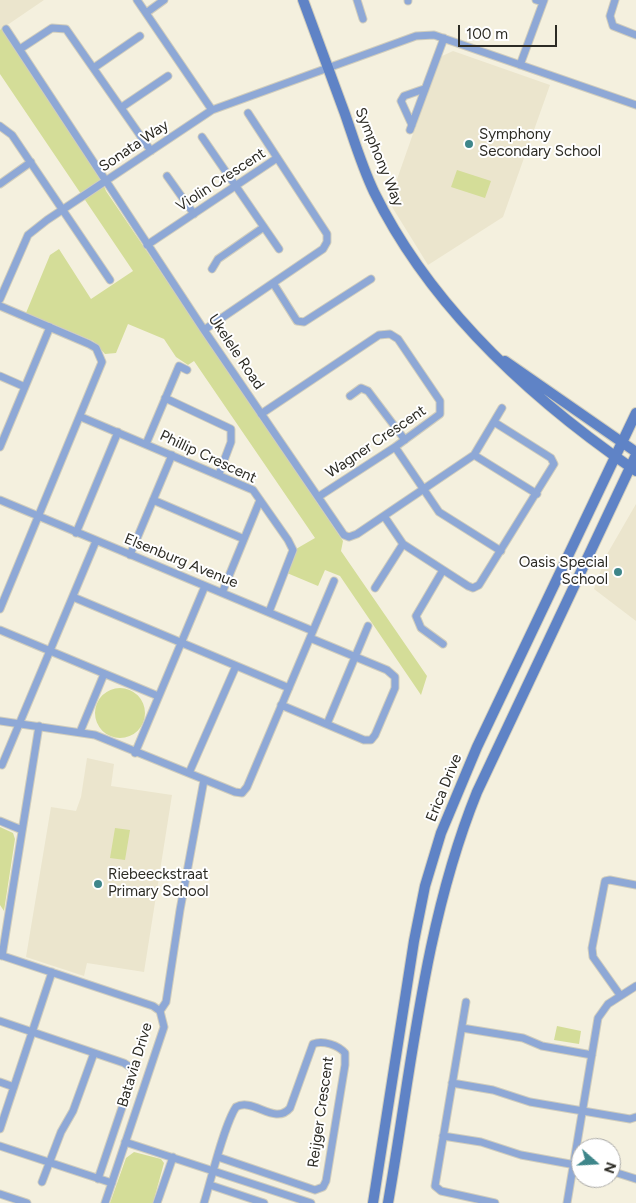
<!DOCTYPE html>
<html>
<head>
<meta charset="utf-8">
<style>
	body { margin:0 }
	#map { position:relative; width:636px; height:1203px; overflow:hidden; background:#f4f0de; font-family:Figtree,sans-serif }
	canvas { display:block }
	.north { position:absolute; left:571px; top:1138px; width:50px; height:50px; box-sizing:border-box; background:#fff; border:1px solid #abaaa7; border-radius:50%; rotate:109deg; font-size:14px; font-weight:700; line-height:20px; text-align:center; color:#2c2b24 }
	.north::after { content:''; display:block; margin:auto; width:18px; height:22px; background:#3e868a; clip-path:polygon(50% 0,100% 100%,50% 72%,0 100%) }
	.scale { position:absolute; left:458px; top:25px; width:99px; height:22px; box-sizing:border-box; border:2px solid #2c2b24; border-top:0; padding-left:6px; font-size:15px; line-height:18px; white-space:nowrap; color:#2c2b24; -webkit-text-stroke:4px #fff; paint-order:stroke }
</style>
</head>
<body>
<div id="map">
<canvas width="636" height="1203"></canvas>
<div class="north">N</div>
<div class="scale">100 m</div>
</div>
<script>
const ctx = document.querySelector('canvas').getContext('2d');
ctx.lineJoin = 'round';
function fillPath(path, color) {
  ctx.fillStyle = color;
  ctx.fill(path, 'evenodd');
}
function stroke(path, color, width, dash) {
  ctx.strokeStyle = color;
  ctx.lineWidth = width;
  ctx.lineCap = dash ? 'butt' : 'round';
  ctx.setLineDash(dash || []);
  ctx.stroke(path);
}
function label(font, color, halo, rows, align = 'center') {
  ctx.font = font + ' Figtree,sans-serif';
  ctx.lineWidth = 4;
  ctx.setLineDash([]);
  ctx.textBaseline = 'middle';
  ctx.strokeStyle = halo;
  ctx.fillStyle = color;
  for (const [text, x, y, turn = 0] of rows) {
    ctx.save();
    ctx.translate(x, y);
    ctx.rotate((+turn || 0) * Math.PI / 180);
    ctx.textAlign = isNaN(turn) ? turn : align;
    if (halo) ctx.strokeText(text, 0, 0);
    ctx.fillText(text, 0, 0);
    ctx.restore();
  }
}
const built = new Path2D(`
	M0,0H44L0,30Z
	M453,51L550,85L503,217L428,265L389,202L440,57Z
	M636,504V621L594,589L606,556Z
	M87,758L114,764L111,786L172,795L144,972L87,963L84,976L26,957L51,807L76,811L81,797Z`);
const green = new Path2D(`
	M2,28L100,176L106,191L343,541L341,551L427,676L421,695L340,576L325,570L318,586L287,573L296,549L315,538L194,361L188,365L176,357L164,339L128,324L116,353L105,354L93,341L26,313L50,255L59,249L91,299L133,271L0,74V30Z
	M457,170L491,181L485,198L451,187Z
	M95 713a25 25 0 1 1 50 0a25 25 0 1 1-50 0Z
	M0,827L13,833L15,839L4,911L0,905Z
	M115,828L130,830L125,860L110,858Z
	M557,1026L581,1031L579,1044L554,1040Z
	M134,1152L161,1159L164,1163L153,1203H110L126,1158Z`);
const street = new Path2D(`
	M137,0L212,110
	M357,0L363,19
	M536,0L543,2
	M615,0L610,16L613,26L636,35
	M408,1V0
	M146,13L164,0
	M6,29L204,330L344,535L349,537L357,534L474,455L502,408
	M20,49L52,28L66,29L151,151
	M520,65L544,0
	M95,67L140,36
	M122,107L168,76
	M412,125L401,101L404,96L424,89
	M0,126L12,135L110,280
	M410,130L444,38
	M202,137L279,249
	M167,176L194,214
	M0,184L31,162
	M147,245L277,158
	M212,269L218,259L264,227
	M273,283L297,321L304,322L371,279
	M0,299L28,235L47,220L212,110L416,36L434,35L636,105
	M0,306L89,344L96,348L102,362L0,609
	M204,330L323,249L327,242V234L248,113
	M0,376L25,387
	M350,396L361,388L368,391L405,440
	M165,398L231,429V442L219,474
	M261,414L379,335L390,334L398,339L440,401V414L395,447L318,497
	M81,417L253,490L288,540L293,550L269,612
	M146,444L179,366L187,370
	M0,447L50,327
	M395,447L439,512L501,551
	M474,455L537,494
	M0,500L313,631
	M153,500L244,539
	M384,516L403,544L468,586L473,588L479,585L554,464L551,458L494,422
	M76,533L118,432
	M130,555L172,455
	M375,588L403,544
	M222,593L260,500
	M73,597L289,688
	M0,630L158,696
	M443,644L421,628L416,616L443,570
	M281,705L364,740H371L375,735L395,688V677L387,670L310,638
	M0,721L95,735L235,792L242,793L247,787L334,581
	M327,724L368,626
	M80,732L104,674
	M135,753L205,586
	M2,765L96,541
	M189,773L236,666
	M0,821L22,830
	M0,955L153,1006L160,1011L164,1027L105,1203
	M2,956L39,726
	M620,995L593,957L592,948L605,881L610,880L636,885
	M466,1002L435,1186L441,1191L495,1203
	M160,1011L166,1002L180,910L204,780
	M0,1021L124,1063L133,1069V1075L98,1179
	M462,1028L523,1038L542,1046L592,1055
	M0,1082L14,1087
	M452,1083L493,1090L530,1102L630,1119L636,1117
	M0,1129L52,972
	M443,1136L481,1142L521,1155L581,1166
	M125,1142L311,1203
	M0,1146L112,1183
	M611,1171L636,1179
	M42,1182L61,1132L73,1111L94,1053
	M210,1185L264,1203
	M0,1194L27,1203
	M157,1203L173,1157
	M204,1203C211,1180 224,1125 236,1107C253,1097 275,1126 290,1108L313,1044C323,1040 338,1045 345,1053V1065L326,1181L323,1187L315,1190L218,1157
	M567,1203L598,1018L608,1004L636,986`);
const secondary = new Path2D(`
	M303,0C317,38 331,76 345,114C354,140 362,167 374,192C431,308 531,399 636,471
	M505,361L636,452
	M373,1203L414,941L425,886L441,833L477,747L636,413
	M388,1203C412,1065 424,923 477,792L636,455`);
const markers = [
	[469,144,5,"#3e868a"],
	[618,572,5,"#3e868a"],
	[98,884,5,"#3e868a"]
];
const poiNames = [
	["Symphony",479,135],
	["Secondary School",479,152],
	["Oasis Special",608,563,"right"],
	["School",608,580,"right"],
	["Riebeeckstraat",108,875],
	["Primary School",108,892]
];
const streetNames = [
	["Sonata Way",134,146,-34],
	["Symphony Way",379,157,68],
	["Violin Crescent",221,180,-33],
	["Ukelele Road",236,352,56],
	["Wagner Crescent",376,442,-34],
	["Phillip Crescent",208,457,25],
	["Elsenburg Avenue",181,561,22],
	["Erica Drive",444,788,-68],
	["Batavia Drive",135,1065,-73],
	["Reijger Crescent",321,1112,-82]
];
fillPath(built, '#ebe5cd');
fillPath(green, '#d4dd98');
stroke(street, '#d0cdbd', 9);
stroke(secondary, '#d0cdbd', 12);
stroke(street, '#8ea8d6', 7);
stroke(secondary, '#5f83c6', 10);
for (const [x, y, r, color] of markers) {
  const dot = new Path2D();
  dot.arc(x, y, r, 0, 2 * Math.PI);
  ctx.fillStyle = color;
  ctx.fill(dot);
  stroke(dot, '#fff', 2);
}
label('15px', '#2c2b24', '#fff', poiNames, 'left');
label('15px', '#2c2b24', '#fff', streetNames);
</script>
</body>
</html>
